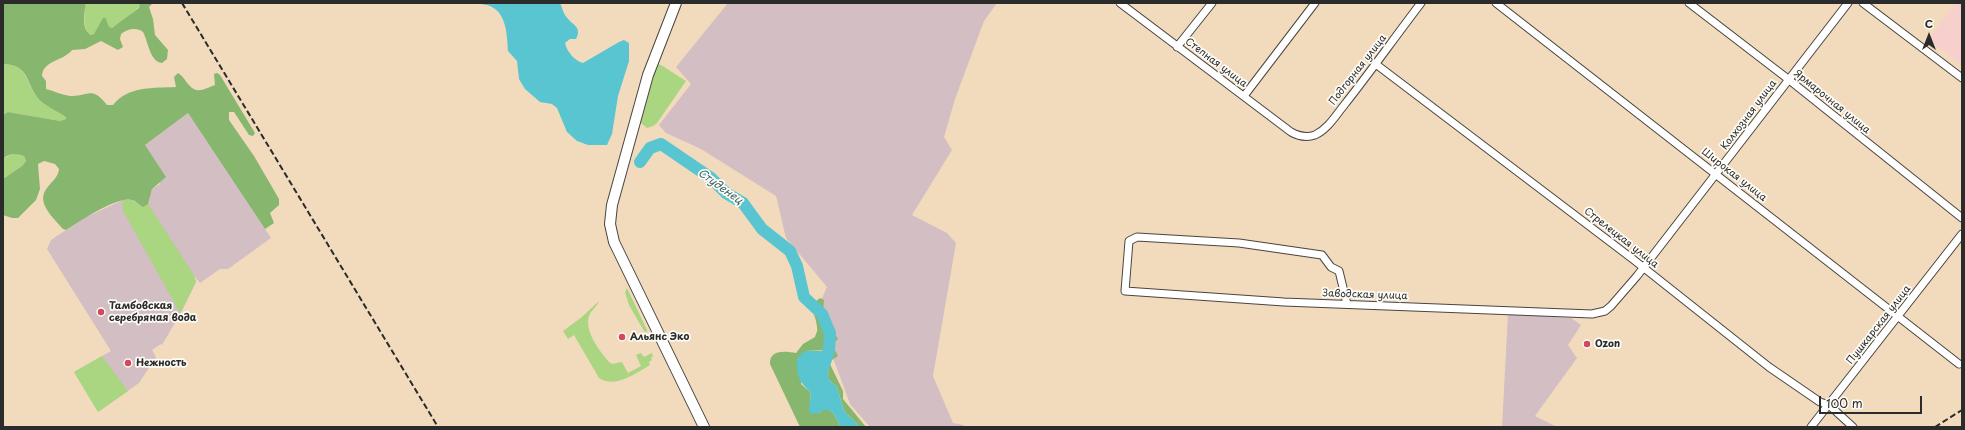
<!DOCTYPE html>
<html>
<head>
<meta charset="utf-8">
<style>
	body { margin:0 }
	#map { position:relative; width:1965px; height:430px; overflow:hidden; background:#f2dbbc; font-family:"Playpen Sans",sans-serif }
	canvas { display:block }
	.frame { position:absolute; inset:0; border:4px solid #2b2b2b; pointer-events:none }
	.north { position:absolute; left:1909px; top:16px; width:40px; height:40px; -webkit-text-stroke:3px #fdfcf7; paint-order:stroke; rotate:0deg; font-size:11px; font-weight:700; line-height:16px; text-align:center; color:#2b2b2b }
	.north::after { content:''; display:block; margin:auto; width:14px; height:18px; background:#2b2b2b; clip-path:polygon(50% 0,100% 100%,50% 72%,0 100%) }
	.scale { position:absolute; left:1819px; top:396px; width:103px; height:18px; box-sizing:border-box; border:2px solid #2b2b2b; border-top:0; padding-left:5px; font-size:12px; line-height:14px; white-space:nowrap; color:#2b2b2b; -webkit-text-stroke:3px #fdfcf7; paint-order:stroke }
</style>
</head>
<body>
<div id="map">
<canvas width="1965" height="430"></canvas>
<div class="frame"></div>
<div class="north">С</div>
<div class="scale">100 m</div>
</div>
<script>
const ctx = document.querySelector('canvas').getContext('2d');
ctx.lineJoin = 'round';
function fillPath(path, color) {
  ctx.fillStyle = color;
  ctx.fill(path, 'evenodd');
}
function stroke(path, color, width, dash) {
  ctx.strokeStyle = color;
  ctx.lineWidth = width;
  ctx.lineCap = dash ? 'butt' : 'round';
  ctx.setLineDash(dash || []);
  ctx.stroke(path);
}
function label(font, color, halo, rows, align = 'center') {
  ctx.font = font + ' "Playpen Sans",sans-serif';
  ctx.lineWidth = 3.5;
  ctx.setLineDash([]);
  ctx.textBaseline = 'middle';
  ctx.strokeStyle = halo;
  ctx.fillStyle = color;
  for (const [text, x, y, turn = 0] of rows) {
    ctx.save();
    ctx.translate(x, y);
    ctx.rotate((+turn || 0) * Math.PI / 180);
    ctx.textAlign = isNaN(turn) ? turn : align;
    if (halo) ctx.strokeText(text, 0, 0);
    ctx.fillText(text, 0, 0);
    ctx.restore();
  }
}
const built = new Path2D(`
	M1956,3H1962V66L1928,39Z`);
const industrial = new Path2D(`
	M728,3H997L984,21L955,99L944,137L952,150L912,215L947,233L956,243L933,376L953,423L964,425V427H870L850,404L816,312L827,287L786,238L776,196L701,149L666,133L659,125L691,84L676,67Z
	M188,113L271,238L228,269H220L200,283L194,276L196,282L183,309L162,345L161,344L152,350L156,357L139,383L98,412L74,372L111,351L47,249L51,240L84,218L123,200L147,204L152,189L160,184L145,145Z
	M1508,314L1571,318L1581,325L1568,345L1577,358L1535,416L1557,427H1502Z`);
const green = new Path2D(`
	M86,3H140V6L127,18L112,28L109,27L106,18L94,34L91,35C82,29 84,13 86,3Z
	M3,64C30,65 24,82 38,98C45,106 57,111 66,117V119L60,121L8,112L3,115Z
	M657,64L661,65L686,81L657,123L653,126L647,128L641,123L640,118Z
	M12,154H18L24,156L26,161L22,166L3,179V159Z
	M123,200H132L143,207L148,204L194,275L196,282L180,313L122,209Z
	M627,288L647,330V332L644,331L629,305L625,292Z
	M599,301C598,306 591,310 589,316C584,332 600,351 609,362L612,364L622,362L628,373L641,366L636,355L641,353L644,357L652,353L653,356L651,358L652,360L649,362L650,365C636,373 615,389 599,378L574,335L568,339L563,331L582,317Z
	M102,356L128,391L98,412L74,372Z`);
const forest = new Path2D(`
	M3,3H86C84,13 81,29 91,35L94,34L103,18H106L109,27L112,28L139,8L140,3H153L149,7L153,19L155,35L168,50L167,59L162,63C150,62 148,41 143,32C136,27 128,29 121,34L120,39L123,47L118,50L101,41L85,49L72,50C64,61 43,60 42,76L46,81V89C54,91 62,95 70,96C89,97 91,85 107,105H113C128,86 154,88 176,87L174,77L178,73C184,77 185,81 189,85C197,95 206,88 215,85L214,74L217,73L220,75L255,133L253,136L249,135L234,112H229V120L254,156L279,199V205L270,213L274,223L265,229L188,113L145,145L166,177L152,189L148,204L143,207C140,205 136,201 132,200C119,195 78,222 66,230L63,229C54,218 35,203 47,188C52,181 58,178 59,169L55,164L44,161L38,164L40,189L36,200L18,218H12L3,215V179L22,166L26,161L24,156C16,153 9,153 3,159V115L8,112L60,121L66,119V117C57,111 43,105 37,97C25,80 29,65 3,64Z
	M820,298L824,300L823,311L827,321L838,339L832,344L838,356L829,362L843,391V399L866,427H860L844,411L837,387L828,379L829,350L805,351L801,384L811,393L810,401L819,413L826,408L833,413L841,427H800L770,364C769,349 786,351 796,353L803,344L815,337C816,334 818,330 817,328C817,315 806,307 820,298Z`);
const water = new Path2D(`
	M473,3H560C562,7 563,12 565,15C571,25 583,26 576,39H570L565,43C567,52 575,61 583,63L619,42L624,40L629,43V61L618,96L612,134L607,145H588L577,141L567,132L557,108L552,104L540,102L525,89L519,79L517,61L508,51C507,37 507,15 492,7C487,4 478,4 473,3Z
	M824,348H828L829,350L828,379L837,387L844,411L860,427H841L833,413L826,409L819,413L811,414L809,410L811,393C798,380 797,377 797,359L805,351H822Z`);
const river = new Path2D(`
	M640,162L650,148L661,144L711,178L726,193L743,203L762,229L790,251L797,266L804,297L822,314L830,333L829,350L824,365`);
const minor = new Path2D(`
	M1120,3L1291,132C1298,136 1306,138 1315,135C1328,129 1336,115 1345,104C1371,71 1395,37 1421,3
	M1496,3L1959,364
	M1689,3L1788,79L1962,218
	M1863,3L1962,78
	M1177,47L1212,3
	M1377,65L1634,260L1769,367L1820,402L1829,405L1853,427
	M1244,96L1315,3
	M1347,304L1339,271L1331,267L1322,255L1239,243L1137,237L1129,241L1125,291L1284,302L1592,314L1605,311L1611,306L1637,276L1848,3
	M1811,427L1962,234`);
const secondary = new Path2D(`
	M676,3L648,75L612,205L610,224L614,242L704,427`);
const rail = new Path2D(`
	M182,3L438,427
	M1935,427L1962,410`);
const markers = [
	[101,312,4,"#d1495b"],
	[622,337,4,"#d1495b"],
	[1587,344,4,"#d1495b"],
	[128,363,4,"#d1495b"]
];
const streetNames = [
	["Степная улица",1216,63,37],
	["Подгорная улица",1358,70,-52],
	["Ярмарочная улица",1832,102,39],
	["Колхозная улица",1749,115,-53],
	["Широкая улица",1734,175,38],
	["Стрелецкая улица",1621,238,38],
	["Заводская улица",1365,295,2],
	["Пушкарская улица",1879,325,-52]
];
const poiNames = [
	["Тамбовская",109,306],
	["серебряная вода",109,318],
	["Альянс Эко",630,337],
	["Ozon",1595,344],
	["Нежность",136,363]
];
const waterNames = [
	["Студенец",720,187,36]
];
fillPath(built, '#f7d0cd');
fillPath(industrial, '#d2bec3');
fillPath(green, '#aad581');
fillPath(forest, '#87b66f');
fillPath(water, '#58c5d0');
stroke(river, '#58c5d0', 12);
stroke(minor, '#494541', 9);
stroke(secondary, '#494541', 12);
stroke(minor, '#fff', 7);
stroke(secondary, '#fff', 10);
stroke(rail, '#2b2b2b', 2, [6, 3]);
for (const [x, y, r, color] of markers) {
  const dot = new Path2D();
  dot.arc(x, y, r, 0, 2 * Math.PI);
  ctx.fillStyle = color;
  ctx.fill(dot);
  stroke(dot, '#fdfcf7', 1.5);
}
label('10px', '#2b2b2b', '#fdfcf7', streetNames);
label('bold 10px', '#2b2b2b', '#fdfcf7', poiNames, 'left');
label('italic 11px', '#3b6165', '#fdfcf7', waterNames);
</script>
</body>
</html>
